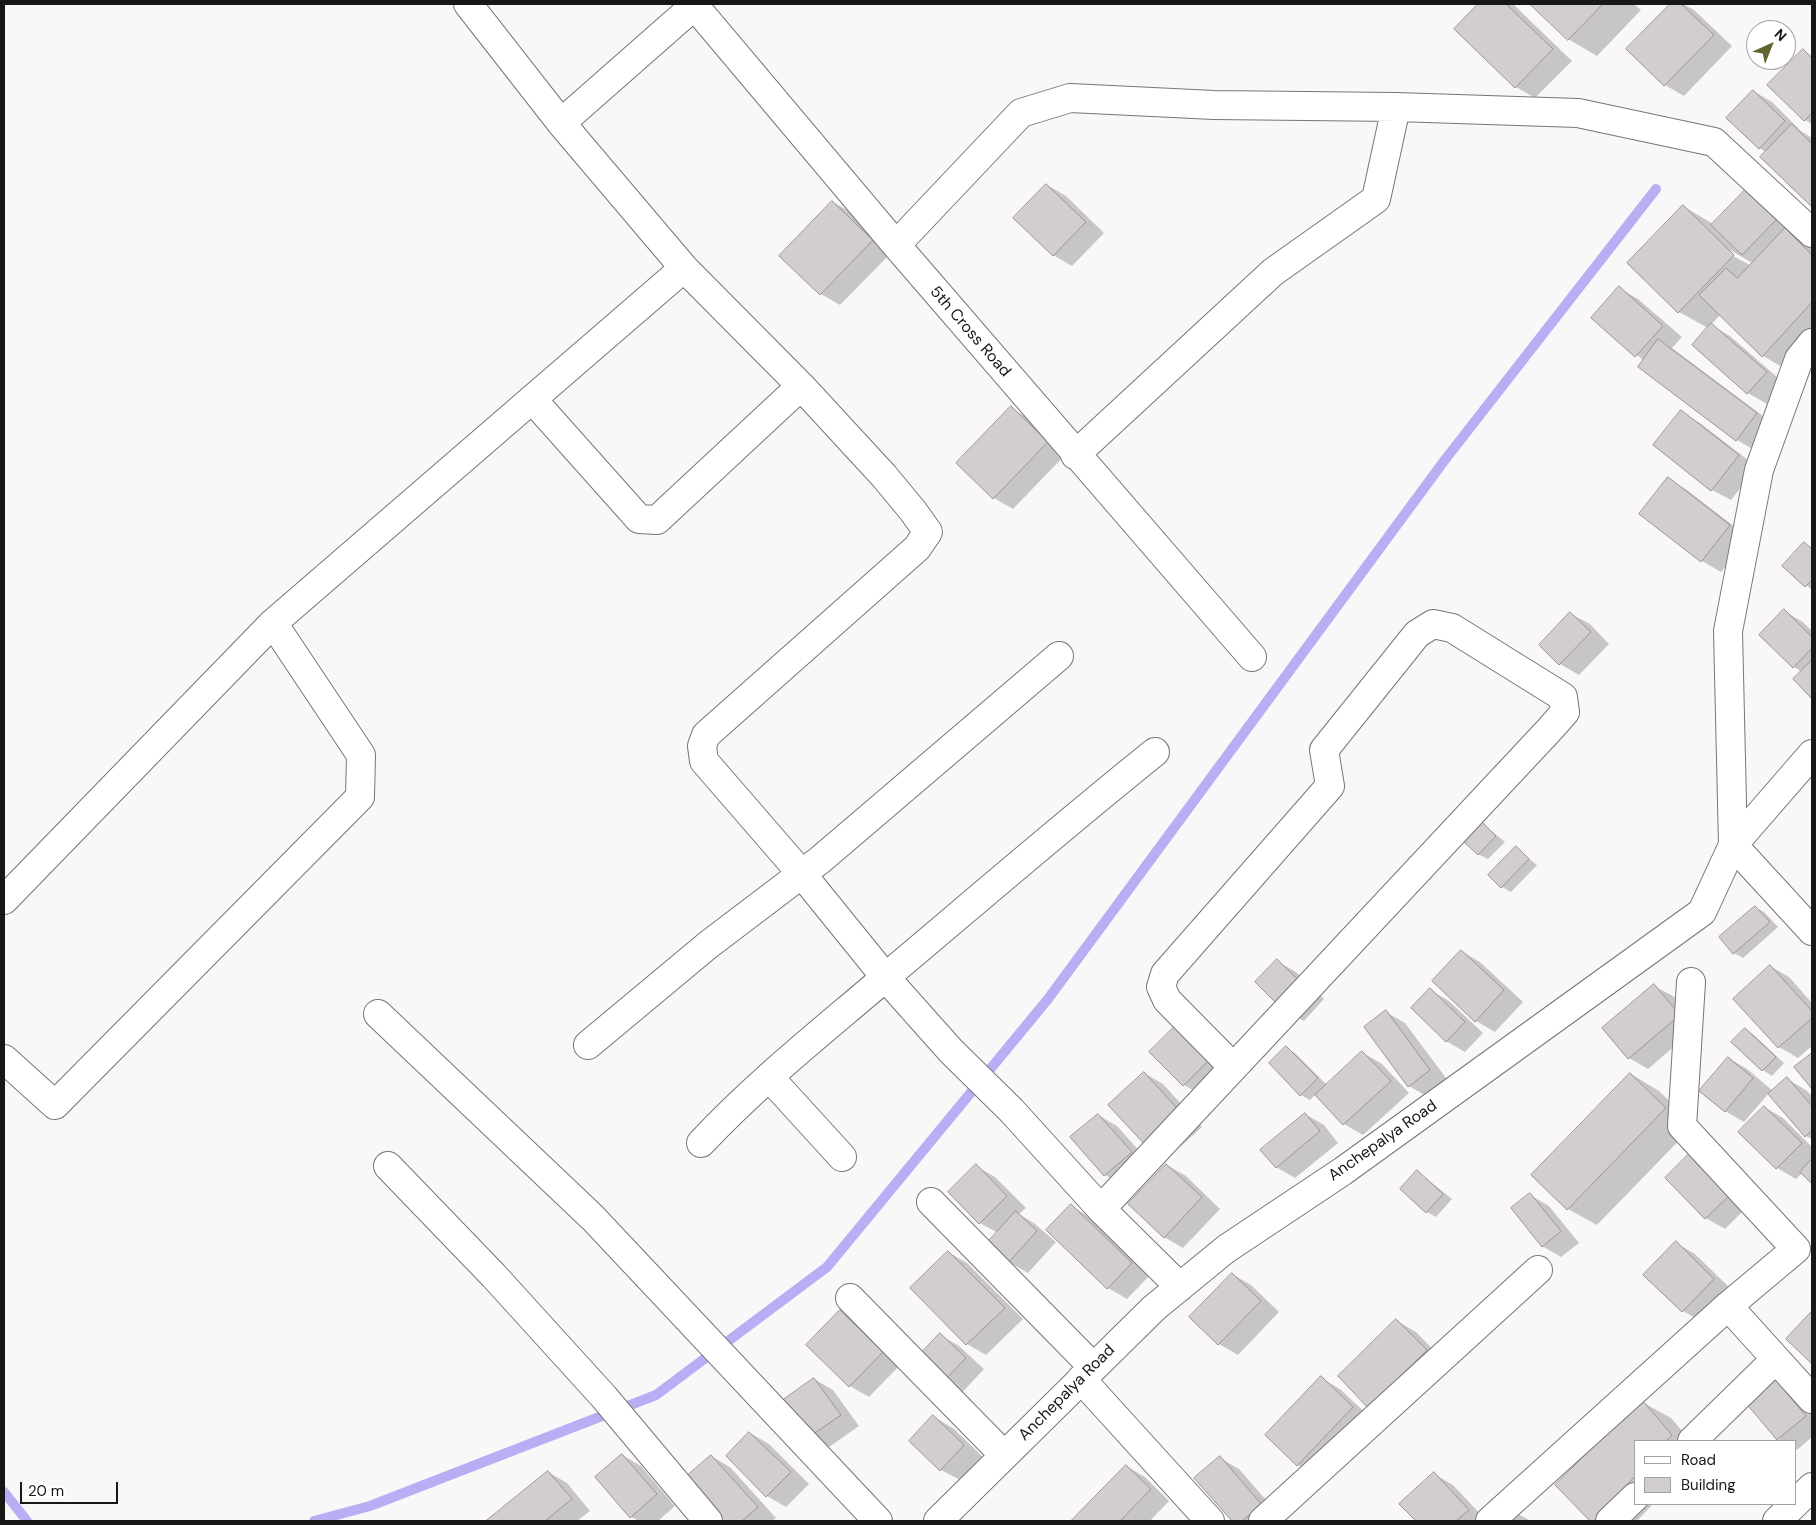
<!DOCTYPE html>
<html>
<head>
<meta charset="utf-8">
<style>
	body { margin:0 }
	#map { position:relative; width:1816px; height:1525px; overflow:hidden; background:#faf7f9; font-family:"DM Sans",sans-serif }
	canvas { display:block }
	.frame { position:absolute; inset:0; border:5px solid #181718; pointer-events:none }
	.legend { position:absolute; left:1634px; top:1440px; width:162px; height:65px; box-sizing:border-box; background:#fff; border:1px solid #a3a2a3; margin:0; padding:6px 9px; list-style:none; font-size:15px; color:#181718 }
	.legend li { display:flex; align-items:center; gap:10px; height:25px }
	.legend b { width:25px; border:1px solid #a3a2a3 }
	.north { position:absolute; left:1746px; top:20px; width:50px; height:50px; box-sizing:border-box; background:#fff; border:1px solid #a3a2a3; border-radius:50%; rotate:44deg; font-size:14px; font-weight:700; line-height:20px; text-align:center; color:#181718 }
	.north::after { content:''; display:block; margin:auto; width:18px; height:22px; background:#626330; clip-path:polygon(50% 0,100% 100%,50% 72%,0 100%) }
	.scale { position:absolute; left:20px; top:1482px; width:98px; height:22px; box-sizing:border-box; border:2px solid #181718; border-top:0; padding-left:6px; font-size:15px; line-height:18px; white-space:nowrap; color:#181718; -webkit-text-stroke:4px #fff; paint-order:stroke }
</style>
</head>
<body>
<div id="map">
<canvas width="1816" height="1525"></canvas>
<div class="frame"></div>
<ul class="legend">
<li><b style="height:6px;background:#fff"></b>Road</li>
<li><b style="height:14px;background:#d2cdce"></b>Building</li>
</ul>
<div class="north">N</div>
<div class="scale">20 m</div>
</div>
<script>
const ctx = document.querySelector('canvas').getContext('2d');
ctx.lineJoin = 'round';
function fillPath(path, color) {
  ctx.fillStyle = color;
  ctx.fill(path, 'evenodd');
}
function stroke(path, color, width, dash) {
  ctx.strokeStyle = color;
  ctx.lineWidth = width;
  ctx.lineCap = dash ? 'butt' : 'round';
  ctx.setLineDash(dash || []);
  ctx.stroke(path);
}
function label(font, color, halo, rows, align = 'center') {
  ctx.font = font + ' "DM Sans",sans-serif';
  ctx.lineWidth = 5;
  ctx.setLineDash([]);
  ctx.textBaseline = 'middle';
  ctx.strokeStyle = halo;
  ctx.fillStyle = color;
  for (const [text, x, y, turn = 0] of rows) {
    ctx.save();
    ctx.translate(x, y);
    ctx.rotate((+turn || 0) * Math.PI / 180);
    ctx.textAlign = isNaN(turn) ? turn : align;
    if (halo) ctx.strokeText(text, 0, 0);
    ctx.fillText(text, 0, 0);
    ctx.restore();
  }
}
const shadow = new Path2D(`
	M1480,4H1513L1572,61L1535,98L1516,87L1456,29Z
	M1531,4H1634L1641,10L1597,56L1568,39Z
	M1671,4H1683L1694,10L1732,46L1684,96L1665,85L1627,49Z
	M1803,51L1812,56V124L1805,120Z
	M1753,91L1772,102L1801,131L1812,138V205L1762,157L1766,152L1759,148Z
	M1047,185L1066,196L1104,233L1072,266L1053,255Z
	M1746,190L1795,230L1792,234L1812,245V349L1791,372L1763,356L1720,315L1711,325L1730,336L1785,384L1767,404L1748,393L1708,328L1679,312L1683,206L1713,224ZM1730,250L1752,263L1750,265L1728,253Z
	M833,202L852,213L892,252L840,305L821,294L781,256Z
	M1619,288L1638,299L1682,337L1672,348L1775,425L1756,451L1737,440L1640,367L1644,361L1593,318Z
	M1011,408L1030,419L1066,454L1013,509L994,498Z
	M1681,412L1700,423L1757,467L1731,500L1712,490Z
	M1668,479L1687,490L1748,537L1721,572L1702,561L1641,513Z
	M1804,543L1812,548V590L1784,566Z
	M1784,611L1803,622L1812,631V697L1794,679L1802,672L1794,667Z
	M1571,614L1590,624L1609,644L1579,675L1560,664L1540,645Z
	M1483,824L1505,842L1488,859L1478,854Z
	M1516,848L1537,865L1511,892L1502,887Z
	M1755,907L1764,912L1778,927L1743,958L1734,953Z
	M1461,951L1480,962L1523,1002L1495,1032L1476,1021Z
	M1277,961L1296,972L1324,999L1304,1021L1285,1010Z
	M1770,966L1789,977L1812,1003V1046L1798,1058L1779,1047L1735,999Z
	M1654,986L1673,996L1698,1026L1648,1069L1629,1058Z
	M1430,990L1449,1001L1483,1033L1465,1052L1446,1041Z
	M1386,1012L1405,1023L1449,1082L1428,1097L1409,1086L1366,1027Z
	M1745,1029L1754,1035L1784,1063L1772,1076L1763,1070L1733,1042Z
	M1195,1038L1228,1070L1203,1096L1184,1085Z
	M1286,1048L1295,1053L1327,1085L1363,1053L1382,1064L1409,1093L1363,1135L1344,1124L1316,1094L1310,1100L1301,1095Z
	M1728,1058L1747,1069L1773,1091L1787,1079L1806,1090L1812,1096V1139L1806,1136L1769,1093L1744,1122L1725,1111Z
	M1144,1073L1163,1084L1202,1127L1168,1158L1149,1148Z
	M1631,1074L1659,1091L1694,1125L1597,1225L1568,1209L1533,1175Z
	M1764,1107L1783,1118L1812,1147V1182L1802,1173L1796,1179L1777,1168L1740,1132Z
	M1305,1114L1324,1125L1338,1143L1295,1178L1276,1167Z
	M1098,1115L1117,1126L1150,1163L1124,1186L1105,1175Z
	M1167,1165L1186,1176L1220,1209L1183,1248L1164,1237Z
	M976,1166L995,1177L1026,1208L1019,1214L1035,1224L1056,1242L1028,1273L1009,1262L998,1233L980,1223L950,1192Z
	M1417,1171L1452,1199L1436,1217L1427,1212Z
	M1667,1178L1751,1203L1725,1229L1706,1218Z
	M1530,1195L1549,1206L1579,1243L1561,1257L1542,1246Z
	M1071,1206L1090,1217L1150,1275L1127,1299L1108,1288Z
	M1676,1243L1695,1254L1732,1290L1702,1322L1683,1311Z
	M948,1252L967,1263L1023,1319L986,1355L967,1344L912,1288Z
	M1232,1274L1251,1285L1279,1312L1238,1355L1219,1344Z
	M841,1312L860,1323L901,1364L869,1397L850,1386Z
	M1397,1321L1416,1332L1445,1362L1388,1418L1340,1376Z
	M940,1335L959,1346L984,1369L959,1396L915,1362Z
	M1321,1378L1340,1389L1372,1419L1317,1476L1298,1465Z
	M814,1379L833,1390L859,1426L829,1447L810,1436Z
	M1774,1380L1793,1391L1812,1413V1437L1797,1450L1795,1448V1441H1782L1778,1439Z
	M1642,1402L1671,1418L1691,1441H1635V1504H1653L1637,1521H1592L1557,1485Z
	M934,1417L953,1428L983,1457L960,1480L941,1470Z
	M750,1433L769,1444L809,1484L786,1507L767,1496L727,1456Z
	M622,1455L641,1466L675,1506L658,1521H639L631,1517Z
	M711,1456L730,1467L776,1518L772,1521H717Z
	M1220,1458L1239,1469L1280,1516L1274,1521H1233L1196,1478Z
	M1126,1466L1145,1477L1169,1501L1150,1521H1073Z
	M548,1472L567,1483L590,1511L577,1521H488Z
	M1434,1474L1453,1485L1487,1521H1417L1401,1504Z
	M1514,1512L1531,1521H1503Z`);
const stream = new Path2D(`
	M4,1492L27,1521
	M314,1521L370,1506L656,1395L827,1267L1048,999L1444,461L1656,189`);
const building = new Path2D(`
	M1478,4H1506L1553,49L1515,88L1454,29Z
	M1530,4H1603L1568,40Z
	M1670,4H1681L1714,35L1664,86L1626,49Z
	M1803,49L1812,58V113L1804,121L1767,85Z
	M1753,90L1785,121L1759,149L1726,118Z
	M1792,124L1812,144V207L1760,157Z
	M1046,184L1086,222L1053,256L1013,218Z
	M1746,189L1777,219L1742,255L1711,225Z
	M832,201L873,240L820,295L779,256Z
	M1683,205L1734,255L1678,313L1627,263Z
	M1785,228L1812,255V302L1762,357L1699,295L1726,268L1737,278Z
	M1619,286L1663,326L1635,357L1591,318Z
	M1711,323L1767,372L1747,394L1692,345Z
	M1658,339L1757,413L1736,441L1638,367Z
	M1011,406L1048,442L993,499L956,463Z
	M1681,410L1739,455L1711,491L1653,445Z
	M1668,477L1730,525L1701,562L1639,514Z
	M1804,542L1812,549V580L1805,587L1782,566Z
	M1784,609L1812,637V648L1793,668L1759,635Z
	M1570,612L1591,632L1559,665L1539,645Z
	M1812,660V699L1793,679Z
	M1482,822L1496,836L1478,855L1464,842Z
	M1516,846L1529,859L1501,888L1488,875Z
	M1755,906L1770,922L1733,954L1719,937Z
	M1461,950L1504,990L1475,1022L1432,981Z
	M1277,959L1306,988L1284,1011L1255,982Z
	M1770,965L1812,1011V1018L1778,1048L1733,999Z
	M1654,984L1680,1015L1628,1059L1602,1028Z
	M1430,988L1465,1022L1446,1042L1411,1008Z
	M1386,1010L1430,1070L1408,1087L1364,1027Z
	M1176,1025L1210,1059L1183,1086L1149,1052Z
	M1745,1028L1776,1057L1762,1071L1731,1042Z
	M1286,1046L1318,1078L1300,1096L1269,1063Z
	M1362,1051L1391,1081L1343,1125L1315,1095Z
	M1811,1054L1812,1056V1089L1794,1067Z
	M1728,1057L1753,1078L1725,1112L1699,1091Z
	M1144,1072L1184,1116L1148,1148L1108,1105Z
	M1630,1073L1666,1108L1567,1210L1531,1175Z
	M1787,1077L1812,1106V1130L1805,1137L1768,1094Z
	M1764,1106L1802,1143L1776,1169L1738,1132Z
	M1305,1113L1320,1131L1276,1168L1260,1150Z
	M1098,1114L1132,1152L1104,1176L1070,1137Z
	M1692,1151L1733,1192L1705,1219L1665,1178Z
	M1812,1159V1184L1800,1172Z
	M976,1164L1007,1196L979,1224L948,1192Z
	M1166,1164L1202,1197L1164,1238L1128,1204Z
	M1417,1170L1443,1194L1426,1213L1400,1189Z
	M1530,1193L1561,1231L1542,1247L1511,1208Z
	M1071,1204L1132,1263L1107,1289L1046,1230Z
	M1016,1211L1037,1231L1008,1263L986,1244Z
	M1676,1241L1714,1279L1682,1312L1643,1275Z
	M948,1251L1005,1308L966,1345L910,1288Z
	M1232,1273L1261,1301L1218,1345L1189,1317Z
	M840,1310L883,1352L849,1387L806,1345Z
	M1812,1311V1364L1786,1339Z
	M1396,1319L1427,1350L1368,1408L1338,1376Z
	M940,1333L966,1358L939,1386L913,1362Z
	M1321,1376L1353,1407L1297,1466L1265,1435Z
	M814,1378L841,1415L809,1437L783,1400Z
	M1774,1378L1806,1416L1777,1440L1745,1402Z
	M1642,1400L1672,1435L1666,1441H1635V1476L1594,1521H1590L1555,1485Z
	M933,1415L964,1445L940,1471L909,1441Z
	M749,1432L791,1472L766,1497L726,1456Z
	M622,1454L657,1494L630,1518L595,1477Z
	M711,1455L758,1507L742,1521H715L680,1482Z
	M1220,1456L1262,1505L1242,1521H1232L1194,1478Z
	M1126,1465L1151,1489L1120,1521H1071Z
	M548,1471L572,1499L545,1521H486Z
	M1434,1472L1469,1510L1456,1521H1416L1399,1504Z`);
const minor = new Path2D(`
	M468,4L561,123L684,268L801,386L884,476L913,511L928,532L917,548L706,735L702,746L704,761L801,873L886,978L951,1051L1012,1111L1101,1209L1180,1287
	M693,4L896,245L1252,657
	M561,123L694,6
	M896,245L1021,113L1070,98L1214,105L1396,107L1578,113L1714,142L1812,233
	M1812,343L1799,359L1759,470L1728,631L1733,845L1812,931
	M532,399L639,519L657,520L801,386
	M1075,455L1273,272L1376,199L1396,107
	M4,900L273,623
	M1691,982L1682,1126L1796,1249L1728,1306L1812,1399
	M378,1014L593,1218L878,1521
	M588,1045L708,945L820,860L1059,656
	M4,1059L55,1105L360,797L361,755L273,623L684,268
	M769,1077L842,1157
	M701,1143C758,1082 823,1031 887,976C976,901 1064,825 1155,752
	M388,1166L494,1276L604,1397L708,1521
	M931,1202L1093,1367
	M1101,1209L1551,728L1565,712L1563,697L1452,628L1433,624L1417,634L1324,750L1330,786L1165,974L1161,987L1167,1000L1233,1067
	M850,1298L1004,1455
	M1081,1379L1210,1521
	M1692,1441L1776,1359
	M938,1521L1154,1308L1226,1249L1343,1171L1702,912L1733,845L1812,754
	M1263,1521L1538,1270
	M1490,1521L1728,1306
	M1610,1521L1635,1497
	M1777,1521L1812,1487`);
const streetNames = [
	["5th Cross Road",970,332,49],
	["Anchepalya Road",1383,1141,-35],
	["Anchepalya Road",1067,1393,-45]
];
fillPath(shadow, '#0003');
stroke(stream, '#b9adf4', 10);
fillPath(building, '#d2cdce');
stroke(building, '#999596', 1);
stroke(minor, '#787577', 30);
stroke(minor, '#fff', 28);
label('16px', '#181718', '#fff', streetNames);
</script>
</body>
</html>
